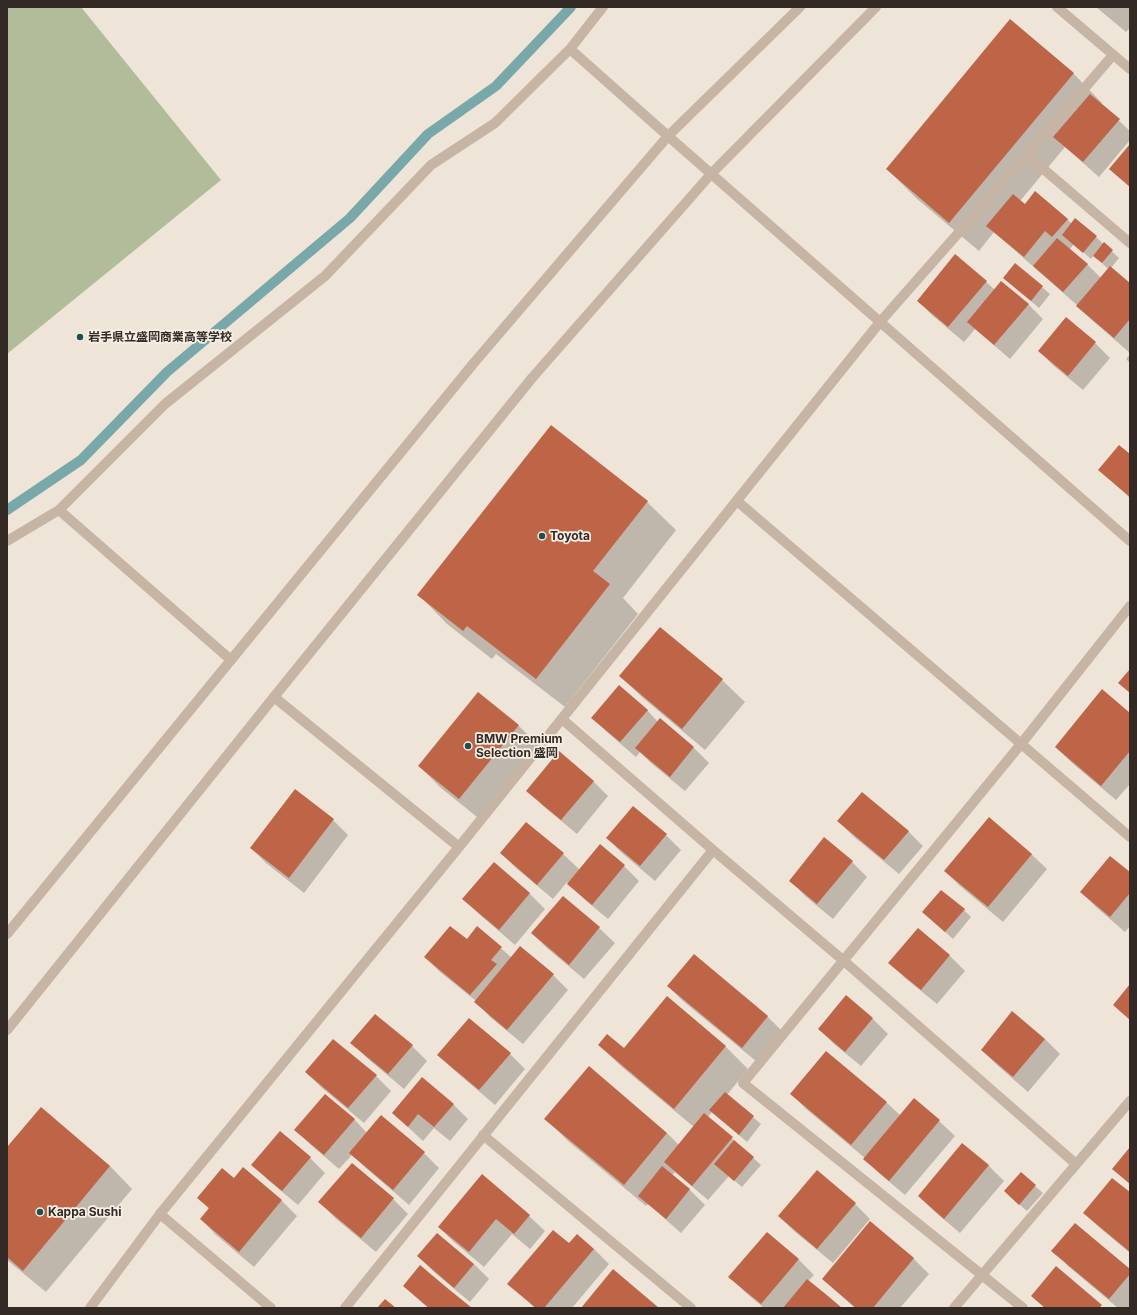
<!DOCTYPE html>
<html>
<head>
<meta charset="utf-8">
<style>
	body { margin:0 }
	#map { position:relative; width:1137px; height:1315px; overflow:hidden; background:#efe4d8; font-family:Inter,sans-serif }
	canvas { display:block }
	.frame { position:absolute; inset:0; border:8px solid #332a26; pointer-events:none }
</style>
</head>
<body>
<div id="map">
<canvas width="1137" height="1315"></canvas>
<div class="frame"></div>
</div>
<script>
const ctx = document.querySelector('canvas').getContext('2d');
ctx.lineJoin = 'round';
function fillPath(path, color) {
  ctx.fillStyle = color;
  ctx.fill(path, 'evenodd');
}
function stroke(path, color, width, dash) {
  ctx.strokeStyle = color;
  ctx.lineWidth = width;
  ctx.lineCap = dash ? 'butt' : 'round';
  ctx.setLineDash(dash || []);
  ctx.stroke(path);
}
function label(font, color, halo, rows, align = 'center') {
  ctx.font = font + ' Inter,"Noto Sans JP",sans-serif';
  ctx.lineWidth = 3.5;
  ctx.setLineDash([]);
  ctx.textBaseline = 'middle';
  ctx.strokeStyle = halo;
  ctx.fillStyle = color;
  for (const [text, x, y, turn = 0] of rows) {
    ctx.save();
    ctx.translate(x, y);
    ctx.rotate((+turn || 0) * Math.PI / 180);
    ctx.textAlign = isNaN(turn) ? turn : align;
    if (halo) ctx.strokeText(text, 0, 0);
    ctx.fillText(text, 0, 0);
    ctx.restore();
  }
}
const green = new Path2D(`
	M7,7H81L221,180L7,354Z`);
const shadow = new Path2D(`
	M1096,7H1130V28L1126,32Z
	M1010,21L1074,74L1102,103L1101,104L1130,131V140L1099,177L1065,147L1020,201L1025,205L1067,219L1072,224L1096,237L1119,258L1111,268L1130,284V353L1093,321L1078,306L994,232L979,251L916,198L887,169ZM1074,244L1091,259L1094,255L1108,269L1101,278L1087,264L1069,250Z
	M956,255L995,290L1028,304L1043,319L1010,359L975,329L964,342L933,316L918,301Z
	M1012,285L1042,287L1050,294L1039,308Z
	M1095,343L1110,358L1083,390L1054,366L1039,351Z
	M1130,355V363L1126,359Z
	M1130,455V498L1099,470Z
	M647,502L676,530L623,598L638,614L565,707L496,654L492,659L447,624L419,595Z
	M660,628L722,680L745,702L705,750L643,698L620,676Z
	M478,693L519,726L541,748L482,821L441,788L419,766Z
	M647,710L658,722L660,720L694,748L709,763L685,791L651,763L640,752L636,757L608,733L593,718Z
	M1130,714V784L1116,800L1071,762L1056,747Z
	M593,781L608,796L577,834L543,806L528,790Z
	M295,791L333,820L348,835L304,893L266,863L251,848Z
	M838,821L908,831L923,846L899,874L853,836Z
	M666,835L681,850L655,881L622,853L607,838Z
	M825,839L852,862L867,877L833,919L805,896L790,880Z
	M501,853L563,854L580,870L624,866L639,881L608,919L584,899L567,882L553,899L516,868Z
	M1031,854L1047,869L1003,922L960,886L945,871Z
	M494,863L530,894L545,909L515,945L479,914L464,899Z
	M1130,874V926L1125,932L1096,907L1081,892Z
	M563,897L599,928L615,943L584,979L547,948L532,933Z
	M964,910L971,917L953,939L923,912Z
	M478,928L512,958L553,975L568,990L523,1044L490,1017L476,1001L440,972L425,957L467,941Z
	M918,929L950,956L965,971L937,1004L905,978L890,963Z
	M694,955L768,1017L783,1032L757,1062L683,1001L668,986Z
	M846,996L873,1019L888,1034L861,1066L834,1044L819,1029Z
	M667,998L726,1047L748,1069L727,1095L761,1124L747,1142L712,1112L708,1117L761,1165L742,1187L729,1176L708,1200L675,1172L672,1175L690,1190L705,1205L681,1233L648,1204L646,1206L568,1141L546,1119L667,1133L679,1145L694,1127L622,1067L599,1045L624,1050Z
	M1045,1039L1060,1054L1028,1092L997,1065L982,1050Z
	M352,1043L412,1046L427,1061L404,1089L367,1058Z
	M826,1052L887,1103L901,1116L914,1100L939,1121L955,1136L905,1195L880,1174L865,1159V1158L806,1109L791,1093Z
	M510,1054L525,1069L495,1105L454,1070L438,1055Z
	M306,1072L376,1076L391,1091L364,1123L321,1087Z
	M453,1104L468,1119L450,1141L434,1128L423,1141L393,1113Z
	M41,1108L110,1166L132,1189L46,1292L7,1260V1149Z
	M381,1117L424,1153L439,1168L409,1205L366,1168L352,1155L339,1169L311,1145L296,1130L354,1119L367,1133Z
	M962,1144L989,1166L1004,1181L960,1233L934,1211L919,1196Z
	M310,1158L325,1173L298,1205L268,1180L253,1165Z
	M243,1169L282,1201L297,1216L254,1267L216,1235L201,1219L209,1209L198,1197L234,1180Z
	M1021,1174L1043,1193L1027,1211L1013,1199Z
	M482,1176L529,1216L545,1231L530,1249L512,1234L484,1267L454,1242L439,1227Z
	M1130,1194V1253L1100,1228L1084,1213Z
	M393,1199L408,1214L376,1252L335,1218L320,1202Z
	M855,1204L870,1219L833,1263L794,1231L779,1216Z
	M870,1223L914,1259L929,1274L900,1308H855L823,1279Z
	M767,1233L799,1260L814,1275L808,1281L840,1308H764L745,1292L730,1277Z
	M569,1244L594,1249L609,1264L572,1308H535L509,1284Z
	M1053,1250L1130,1271V1307L1118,1308L1068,1266Z
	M418,1256L474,1264L489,1279L470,1302L434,1272Z
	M404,1286L470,1308H428Z`);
const stream = new Path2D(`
	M7,510L81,460L167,372L350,218L428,134L496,86L571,7`);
const building = new Path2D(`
	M1010,19L1074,73L949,223L886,169Z
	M1090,94L1120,119L1083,162L1053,137Z
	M1130,144V187L1109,169Z
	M1035,191L1068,219L1052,237L1045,231L1024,257L986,226L1013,194L1025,204Z
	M1075,218L1097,236L1083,253L1062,235Z
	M1057,238L1088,264L1063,292L1033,266Z
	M1104,242L1113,250L1102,263L1093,256Z
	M955,254L987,281L948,327L917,301Z
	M1015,263L1043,286L1031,301L1003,278Z
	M1110,266L1130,283V319L1114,338L1076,306Z
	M1001,281L1029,304L994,345L967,322Z
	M1066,317L1096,342L1068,376L1038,351Z
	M551,425L648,501L593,571L610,584L536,679L467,626L463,631L417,595Z
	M1119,445L1130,454V497L1098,470Z
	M660,627L723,679L682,729L619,676Z
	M1130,669V693L1118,683Z
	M619,685L648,710L620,742L591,718Z
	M1102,689L1130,713V751L1101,786L1055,747Z
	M478,692L519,725L459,799L418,766Z
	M660,718L694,747L670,777L635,748Z
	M559,751L594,781L561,820L526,791Z
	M295,789L334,819L289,878L250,848Z
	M862,792L909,831L884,860L837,821Z
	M633,806L667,834L640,866L606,838Z
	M989,817L1032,854L988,907L944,871Z
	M526,822L564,853L537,885L500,853Z
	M824,837L853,861L817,904L789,881Z
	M600,844L625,865L592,905L567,884Z
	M1110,856L1130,872V893L1110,917L1080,892Z
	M494,862L530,893L499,930L462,899Z
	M941,890L965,909L945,932L922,912Z
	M563,896L600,927L569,965L531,933Z
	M450,926L467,939L477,926L502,947L491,960L497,964L470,995L424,957Z
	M918,928L950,955L921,990L888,963Z
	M520,946L554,974L507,1030L474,1002Z
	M694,954L768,1016L742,1048L667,986Z
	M1130,984V1020L1113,1005Z
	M846,995L873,1018L845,1052L818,1029Z
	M667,996L726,1046L674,1109L598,1045L607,1034L624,1048Z
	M1012,1011L1045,1039L1013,1077L981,1050Z
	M375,1014L413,1045L388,1074L350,1043Z
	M469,1018L511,1053L479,1090L437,1055Z
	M333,1039L377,1075L348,1108L305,1072Z
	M826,1051L887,1102L851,1145L790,1094Z
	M589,1066L667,1133L624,1185L544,1119Z
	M422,1077L454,1104L434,1127L418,1114L408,1127L392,1113Z
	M725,1092L754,1116L739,1135L709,1110Z
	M325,1094L355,1119L324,1155L294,1130Z
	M914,1098L940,1120L889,1181L863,1159Z
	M41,1107L110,1166L23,1271L7,1257V1147Z
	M704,1113L733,1137L692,1186L664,1162Z
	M381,1115L425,1152L393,1190L349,1153Z
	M280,1131L311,1157L282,1191L251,1165Z
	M734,1140L754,1157L734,1181L714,1164Z
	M962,1143L989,1165L944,1219L918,1196Z
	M1130,1147V1184L1112,1169Z
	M352,1163L394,1198L361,1238L318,1202Z
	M662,1166L690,1189L666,1219L638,1196Z
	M243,1167L282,1200L239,1252L200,1219L209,1208L197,1198L222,1168L234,1178Z
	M817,1170L856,1203L817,1249L778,1216Z
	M1021,1172L1036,1185L1019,1205L1004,1191Z
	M482,1174L530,1215L514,1234L496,1219L469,1252L438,1227Z
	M1112,1178L1130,1192V1252L1083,1213Z
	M870,1221L914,1258L873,1308H856L822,1279Z
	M1075,1223L1130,1269V1274L1109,1299L1051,1251Z
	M553,1230L569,1243L577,1234L594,1249L544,1308H536L507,1284Z
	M767,1232L799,1259L761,1304L728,1277Z
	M437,1233L474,1264L454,1288L417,1256Z
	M420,1265L446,1287L472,1308H429L403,1286Z
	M1056,1266L1102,1305L1099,1308H1045L1031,1296Z
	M613,1269L659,1308H581Z
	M807,1279L828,1296L842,1308H783Z
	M385,1299L396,1308H377Z`);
const pedestrian = new Path2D(`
	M1057,7L1130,69
	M1027,155L1113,55
	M90,1308L160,1214
	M1023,1308L743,1083L1021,744L1130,606`);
const minor = new Path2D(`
	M570,49L668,136
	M737,501L1130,837
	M59,510L231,660
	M7,541L59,510L165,404L325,276L431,165L495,123L570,49L603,7
	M274,697L459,847
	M562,719L713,850L844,961L1076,1164
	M483,1135L691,1308
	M271,1308L160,1214L459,847L880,322L1027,155L1130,243
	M345,1308L713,850
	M954,1308L1130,1101`);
const tertiary = new Path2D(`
	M668,136L1130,541
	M7,934L473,364L668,136L800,7
	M7,1030L274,697L532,378L711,174L876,7`);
const markers = [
	[80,337,4,"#1f4e51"],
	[542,536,4,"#1f4e51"],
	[468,746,4,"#1f4e51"],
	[40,1212,4,"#1f4e51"]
];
const poiNames = [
	["岩手県立盛岡商業高等学校",88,337],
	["Toyota",550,536],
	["BMW Premium",476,739],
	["Selection 盛岡",476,753],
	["Kappa Sushi",48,1212]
];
fillPath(green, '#b1bd9a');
fillPath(shadow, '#0003');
stroke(stream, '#79a8aa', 10);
fillPath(building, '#be6447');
stroke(pedestrian, '#c6b4a5', 10);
stroke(minor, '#c6b4a5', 10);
stroke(tertiary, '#c6b4a5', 10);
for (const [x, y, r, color] of markers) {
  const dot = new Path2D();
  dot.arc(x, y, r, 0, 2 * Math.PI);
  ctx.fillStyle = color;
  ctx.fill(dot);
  stroke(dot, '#f7efe4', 1.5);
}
label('bold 12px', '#332a26', '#f7efe4', poiNames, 'left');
</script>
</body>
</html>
